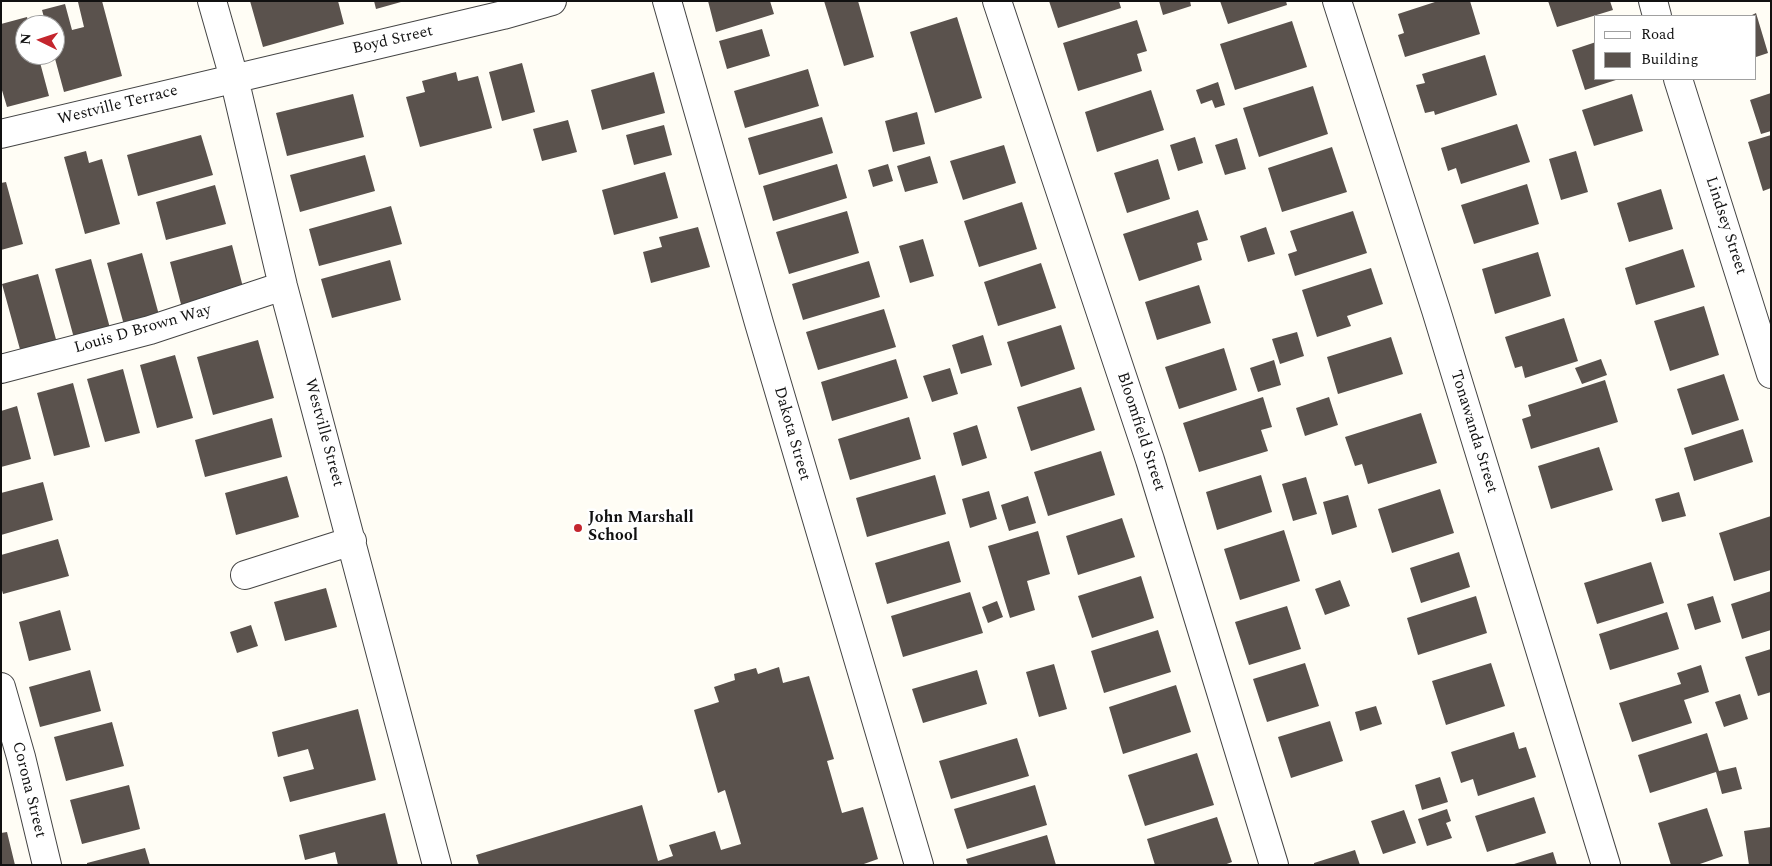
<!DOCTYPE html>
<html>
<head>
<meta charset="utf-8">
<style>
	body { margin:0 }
	#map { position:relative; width:1772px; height:866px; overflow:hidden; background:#fffdf5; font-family:Spectral,serif }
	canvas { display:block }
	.frame { position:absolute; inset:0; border:2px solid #111; pointer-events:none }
	.legend { position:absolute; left:1594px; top:15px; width:162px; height:65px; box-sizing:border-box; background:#fff; border:1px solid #a0a0a0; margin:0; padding:6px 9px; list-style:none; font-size:15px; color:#111 }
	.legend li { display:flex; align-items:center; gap:10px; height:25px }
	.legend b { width:25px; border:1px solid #a0a0a0 }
	.north { position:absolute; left:15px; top:15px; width:50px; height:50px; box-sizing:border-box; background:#fff; border:1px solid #a0a0a0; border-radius:50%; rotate:274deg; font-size:14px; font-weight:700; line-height:20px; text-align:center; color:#111 }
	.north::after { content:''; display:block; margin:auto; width:18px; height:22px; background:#c4262e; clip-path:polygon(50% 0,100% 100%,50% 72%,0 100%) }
</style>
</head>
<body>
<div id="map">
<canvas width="1772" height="866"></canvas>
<div class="frame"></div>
<ul class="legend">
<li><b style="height:6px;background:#fff"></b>Road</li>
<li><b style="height:14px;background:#5a524d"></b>Building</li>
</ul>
<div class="north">N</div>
</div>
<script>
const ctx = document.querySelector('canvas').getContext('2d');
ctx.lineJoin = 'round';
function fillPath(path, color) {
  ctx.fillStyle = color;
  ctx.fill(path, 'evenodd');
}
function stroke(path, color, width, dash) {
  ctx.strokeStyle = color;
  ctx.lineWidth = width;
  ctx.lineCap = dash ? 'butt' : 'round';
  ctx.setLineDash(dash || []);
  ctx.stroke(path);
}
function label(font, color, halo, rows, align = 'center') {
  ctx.font = font + ' Spectral,serif';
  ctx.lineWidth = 5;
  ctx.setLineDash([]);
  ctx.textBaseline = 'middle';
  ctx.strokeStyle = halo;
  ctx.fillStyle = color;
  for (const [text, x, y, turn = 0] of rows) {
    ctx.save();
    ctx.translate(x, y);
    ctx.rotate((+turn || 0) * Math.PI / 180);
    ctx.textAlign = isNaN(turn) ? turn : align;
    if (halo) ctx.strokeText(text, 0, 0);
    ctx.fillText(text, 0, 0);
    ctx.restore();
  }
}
const building = new Path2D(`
	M80,1H102L122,76L64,92L54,55L55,25H46L42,10L65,4L72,30L84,27L78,2Z
	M250,1H338L344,24L263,47Z
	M374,1H401V2L376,9Z
	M708,1H770L774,14L716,32Z
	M824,1H858L874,57L844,66Z
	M1049,1H1119L1121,8L1058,28Z
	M1159,1H1190L1191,6L1163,15Z
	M1220,1H1286L1287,5L1228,24Z
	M1438,1H1470L1480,34L1405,57L1398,35L1404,33L1398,14Z
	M1548,1H1610L1613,10L1557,27Z
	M1756,13L1768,53L1756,57V16H1750Z
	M27,17L29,25H25V55H38L49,96L7,107L1,87V24Z
	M957,17L982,98L935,113L910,32Z
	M1137,20L1147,51L1137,54L1142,71L1078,91L1063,43Z
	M1292,21L1307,67L1235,90L1220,44Z
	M762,29L770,56L727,69L719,41Z
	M1596,42V79H1619L1585,90L1572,50Z
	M1485,55L1497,95L1435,115L1434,111L1425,113L1416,85L1425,83L1422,74Z
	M522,63L535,112L502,121L489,72Z
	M808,69L819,106L745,128L734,91Z
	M456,72L458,81L478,76L492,128L420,147L406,97L425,92L422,81Z
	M654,72L665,113L602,130L591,90Z
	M1218,82L1225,105L1215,108L1212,100L1201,104L1196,90Z
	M1313,86L1328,134L1259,157L1243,108Z
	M1151,90L1164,130L1097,152L1085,112Z
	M1771,93V131L1761,134L1750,100Z
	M353,94L364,137L287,156L276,113Z
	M1632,94L1643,131L1594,146L1582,110Z
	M917,112L925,144L893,152L885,121Z
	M822,117L833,153L759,175L748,138Z
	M568,120L577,152L542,161L533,129Z
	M1517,124L1530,162L1461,184L1456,168L1448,171L1441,148Z
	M664,125L672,155L634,165L626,135Z
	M201,135L213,175L138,196L127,155Z
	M1771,135V188L1763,191L1748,142Z
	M1195,137L1203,163L1178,171L1170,145Z
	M1237,138L1246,169L1225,175L1215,145Z
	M1004,145L1016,183L963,200L950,161Z
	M1332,147L1347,192L1282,212L1268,168Z
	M86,151L89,163L102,159L120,224L85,234L64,157Z
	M1576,151L1588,192L1561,200L1549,159Z
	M365,155L375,191L300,212L290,175Z
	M930,156L938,183L905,192L897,166Z
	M1158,159L1170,199L1127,213L1114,173Z
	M837,164L847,198L773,221L763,186Z
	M888,164L893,181L873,187L868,170Z
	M665,172L678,218L614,235L602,190Z
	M6,182L23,244L1,250V183Z
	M1527,184L1539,224L1474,244L1461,205Z
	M215,185L226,224L166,240L156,202Z
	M1661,189L1673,229L1629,242L1617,203Z
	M1022,202L1037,249L979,267L964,221Z
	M391,206L402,244L319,266L309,229Z
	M1198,210L1208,240L1197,243L1202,260L1139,281L1123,234Z
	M847,211L859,253L789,274L776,232Z
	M1353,211L1367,253L1295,276L1288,254L1297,251L1290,231Z
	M698,227L710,267L651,283L643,252L662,247L659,237Z
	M1266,227L1275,254L1248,262L1240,236Z
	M923,239L934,276L910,283L899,246Z
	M232,245L244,291L182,308L170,262Z
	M1683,249L1695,287L1636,305L1625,268Z
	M1538,252L1551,296L1495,314L1482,269Z
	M142,253L159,315L124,325L107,263Z
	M91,259L110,328L74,338L55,269Z
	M390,260L401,300L332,318L321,279Z
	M869,261L880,297L803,320L792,284Z
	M1041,263L1056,308L998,326L984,282Z
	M1371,268L1383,304L1347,316L1351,326L1317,337L1302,290Z
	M38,274L57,343L21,353L2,284Z
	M1199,285L1211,323L1157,340L1145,302Z
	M1704,306L1719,355L1670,371L1654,321Z
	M884,309L896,347L818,370L806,332Z
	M1564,318L1578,361L1525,378L1522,366L1515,368L1505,337Z
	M1061,325L1075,369L1021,387L1007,342Z
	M1297,332L1304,356L1280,364L1272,339Z
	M983,335L992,365L961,374L952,345Z
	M1391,337L1403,374L1338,394L1327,357Z
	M258,340L274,398L213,415L197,357Z
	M1224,348L1237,390L1179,409L1165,367Z
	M175,355L193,418L157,428L140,365Z
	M896,359L908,398L832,421L821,382Z
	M1601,359L1607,375L1582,384L1575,368Z
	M1274,360L1281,385L1258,392L1250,368Z
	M950,368L958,394L932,402L923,376Z
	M123,369L140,433L105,442L87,379Z
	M1724,374L1739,420L1692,435L1677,389Z
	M1605,380L1618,422L1531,449L1522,419L1531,416L1528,405Z
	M73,383L90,447L54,456L37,393Z
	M1081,387L1095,430L1031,451L1017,407Z
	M1263,397L1272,427L1261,430L1268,451L1199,472L1183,423Z
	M1329,397L1338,425L1305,436L1296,408Z
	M17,406L31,459L1,467V411Z
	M1421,413L1437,463L1368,484L1362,464L1355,466L1345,437Z
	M909,417L921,459L850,480L838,439Z
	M272,418L282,457L205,477L195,440Z
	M977,425L987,458L962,466L953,433Z
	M1743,429L1753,462L1694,481L1684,448Z
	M1599,447L1613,490L1551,509L1538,466Z
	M1101,451L1115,495L1048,516L1034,472Z
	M935,475L946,514L867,537L856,498Z
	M1261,475L1272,512L1217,530L1206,492Z
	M287,476L299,517L236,535L225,493Z
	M1306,477L1317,514L1293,521L1282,484Z
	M43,482L53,520L1,535V493Z
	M1440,489L1454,533L1392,553L1378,509Z
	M989,491L997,519L970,528L962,499Z
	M1679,492L1686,516L1662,522L1655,499Z
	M1348,495L1357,527L1332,535L1323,502Z
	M1028,496L1036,523L1009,531L1001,505Z
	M1771,516V570L1734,581L1719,533Z
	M1122,518L1135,557L1078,575L1066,536Z
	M1284,530L1300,581L1240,600L1224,549Z
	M1038,531L1050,574L1027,581L1035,610L1010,618L988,546Z
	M58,539L69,576L3,594L1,587V555Z
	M949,541L961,582L887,604L875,563Z
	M1459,552L1470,587L1421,603L1410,568Z
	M1651,562L1664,603L1597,624L1584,583Z
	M1141,576L1154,618L1092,638L1078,596Z
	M1340,580L1350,606L1325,615L1315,589Z
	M326,588L337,627L285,641L274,602Z
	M1771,591V630L1742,639L1731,604Z
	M970,592L983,633L903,657L891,616Z
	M1476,596L1487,633L1418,655L1407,618Z
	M1713,596L1721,622L1695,630L1687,604Z
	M997,601L1003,617L988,623L982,607Z
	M1287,606L1301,649L1249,665L1235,622Z
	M60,610L71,650L29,661L19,622Z
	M1667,612L1679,649L1610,670L1599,634Z
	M251,625L258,646L237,653L230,632Z
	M1158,630L1171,672L1104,693L1091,651Z
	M1771,649V692L1758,696L1745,657Z
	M1305,663L1319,706L1267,722L1253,679Z
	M1491,663L1505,706L1446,725L1432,681Z
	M1054,664L1067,709L1039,717L1026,672Z
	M1701,665L1709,692L1684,700L1692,723L1632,742L1619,703L1681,684L1677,673Z
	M779,667L783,683L809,676L834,759L827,761L842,813L863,807L878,859L861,865H479L476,855L642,805L658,861L673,856L669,845L715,831L721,850L741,844L725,790L718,793L694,710L719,702L714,687L735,680L734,674L756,668L758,674Z
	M90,670L101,711L40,727L29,687Z
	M977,670L987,704L923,723L912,689Z
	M1176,685L1191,732L1123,754L1109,707Z
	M1740,694L1748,719L1724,727L1715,702Z
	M1376,706L1382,724L1360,731L1355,712Z
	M358,709L376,780L290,802L283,777L314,769L308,749L278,757L272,732Z
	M1330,721L1343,761L1291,778L1278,737Z
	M112,722L124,766L66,781L54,737Z
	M1514,732L1519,749L1526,747L1536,777L1478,796L1473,779L1461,783L1451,752Z
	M1707,733L1719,771L1736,767L1742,789L1722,794L1716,772L1650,793L1638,755Z
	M1017,738L1029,776L951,799L939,761Z
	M1197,753L1214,805L1145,826L1128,775Z
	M1440,777L1448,802L1422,810L1415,785Z
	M129,785L140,829L82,844L70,800Z
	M1035,785L1047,825L967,849L954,809Z
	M1534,797L1546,833L1487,852L1475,816Z
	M1707,808L1723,856L1697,865H1671L1658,823Z
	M1447,809L1451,821L1446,823L1452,838L1427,846L1418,819Z
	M1404,810L1416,843L1383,854L1371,821Z
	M385,813L398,865H338L335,852L305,860L299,835Z
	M1217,817L1232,862L1224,865H1155L1147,839Z
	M1771,827V865H1749L1744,831Z
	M7,832L15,865H1V833Z
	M1047,835L1056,865H968L966,859Z
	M145,848L150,865H87V863Z
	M1355,850L1360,865H1314V863Z
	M1553,852L1557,865H1514V864Z`);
const minor = new Path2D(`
	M212,1L234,78L283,286L437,865
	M667,1L759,323L919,865
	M997,1L1150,460L1274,865
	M1337,1L1436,310L1606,865
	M1653,1L1657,16
	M1678,79L1771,374
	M1,134L503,15L552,1
	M1,369L150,330L283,286
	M245,575L352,541
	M1,687L21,757L47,865`);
const markers = [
	[578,528,5,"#c4262e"]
];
const streetNames = [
	["Boyd Street",393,41,-13],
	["Westville Terrace",118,106,-14],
	["Lindsey Street",1725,226,72],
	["Louis D Brown Way",143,330,-16],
	["Bloomfield Street",1140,432,72],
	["Tonawanda Street",1473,432,73],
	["Westville Street",323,433,75],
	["Dakota Street",791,434,74],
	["Corona Street",28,790,76]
];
const poiNames = [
	["John Marshall",588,519],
	["School",588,537]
];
fillPath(building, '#5a524d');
stroke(minor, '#444', 30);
stroke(minor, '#fff', 28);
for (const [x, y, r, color] of markers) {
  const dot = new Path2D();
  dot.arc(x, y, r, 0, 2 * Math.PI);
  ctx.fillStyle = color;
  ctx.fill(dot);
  stroke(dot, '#fff', 2);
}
label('16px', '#111', '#fff', streetNames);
label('bold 16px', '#111', '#fff', poiNames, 'left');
</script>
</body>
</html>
